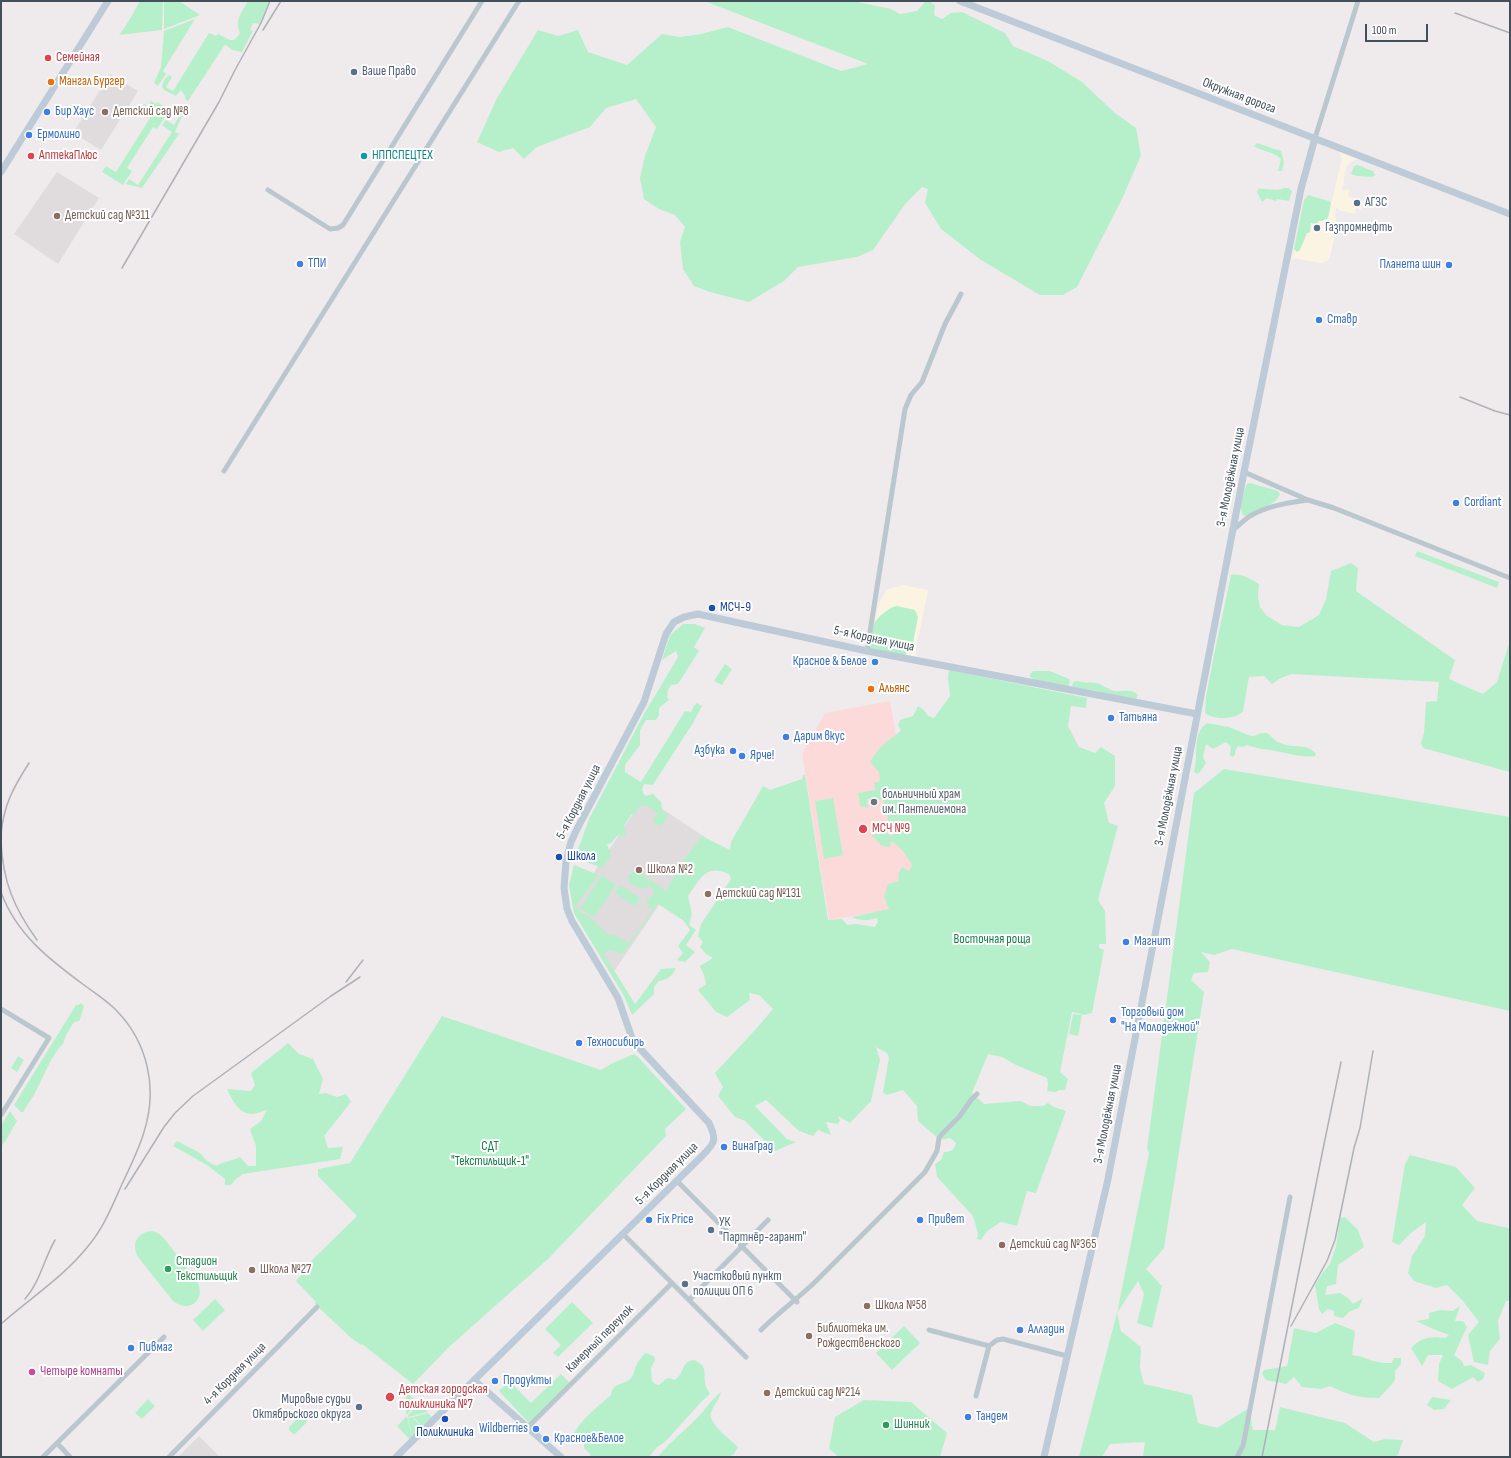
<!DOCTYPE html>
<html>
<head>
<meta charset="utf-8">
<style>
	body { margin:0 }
	#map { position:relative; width:1511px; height:1458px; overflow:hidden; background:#efebec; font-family:"Sofia Sans Condensed",sans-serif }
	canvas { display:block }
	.frame { position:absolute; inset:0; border:2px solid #43505a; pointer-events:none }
	.scale { position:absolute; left:1365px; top:24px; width:63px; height:18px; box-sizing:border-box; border:2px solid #43505a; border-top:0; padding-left:5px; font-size:12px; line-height:14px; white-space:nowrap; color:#43505a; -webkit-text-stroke:3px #fff; paint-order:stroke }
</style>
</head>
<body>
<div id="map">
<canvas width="1511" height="1458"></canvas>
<div class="frame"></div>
<div class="scale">100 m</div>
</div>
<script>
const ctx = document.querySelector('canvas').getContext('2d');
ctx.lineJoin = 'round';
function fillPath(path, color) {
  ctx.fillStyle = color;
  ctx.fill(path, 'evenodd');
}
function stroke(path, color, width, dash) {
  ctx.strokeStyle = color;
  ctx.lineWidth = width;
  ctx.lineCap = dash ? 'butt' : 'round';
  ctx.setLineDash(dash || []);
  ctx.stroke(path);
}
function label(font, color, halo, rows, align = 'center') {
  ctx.font = font + ' "Sofia Sans Condensed",sans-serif';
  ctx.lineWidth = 4;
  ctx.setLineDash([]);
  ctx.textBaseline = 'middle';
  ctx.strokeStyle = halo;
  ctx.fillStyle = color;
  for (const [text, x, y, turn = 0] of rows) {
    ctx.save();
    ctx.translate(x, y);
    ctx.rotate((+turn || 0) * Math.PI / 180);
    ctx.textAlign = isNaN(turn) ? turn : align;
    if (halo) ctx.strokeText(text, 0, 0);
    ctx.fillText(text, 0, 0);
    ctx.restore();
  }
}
const commercial = new Path2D(`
	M1339,152L1358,159L1350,162L1346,168L1342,191L1349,189L1348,196L1350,197L1363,201L1361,210L1356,208L1355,214L1339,210L1336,207L1335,214L1337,226L1330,257L1327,261L1320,263L1295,258L1292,261L1294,249L1295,251L1300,250L1307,233L1310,232L1311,223L1328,218L1342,158Z
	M902,585L928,590L916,648V653L918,657L869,647L879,603L887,590Z`);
const education = new Path2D(`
	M110,74L138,91L101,150L73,133Z
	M57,172L99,198L58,264L14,234Z
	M644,797L705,837L613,973L573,904Z
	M199,1436L220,1457H178Z`);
const medical = new Path2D(`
	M890,701L925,904L829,920L802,754L825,713Z`);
const green = new Path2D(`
	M140,1H163L162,30L119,35C127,25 133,13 140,1Z
	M164,1H179L200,15L164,29Z
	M248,1H269L260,24L253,23L250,30L253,31L242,52L232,50L226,45L224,46L188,101L186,100L185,96L181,90L176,96L164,90L162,87C163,82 165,78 169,75L172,77L166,87L173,91L209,33L216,36L218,34L230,40H234L238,36L240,33C234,20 242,12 248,1Z
	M704,1H853L891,9L900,14L917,11L926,1L931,2L935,6L934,15L942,19L951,13L962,12L1005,33L1013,46L1048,61L1082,82L1115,113L1136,128L1141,155L1123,197L1077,287L1063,295H1040L981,260L941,229L925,203L928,189L922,187L906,203L873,250L857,257L798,267L784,281L749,302L710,292L694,286L683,269L680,242L685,227L675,215L659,209L644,199L640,178L645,156L656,127L636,99L606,108L590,127L537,147L524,159L513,148L499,152L477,142L497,98L538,30L558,36L578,30L588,52L627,65L662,34L680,37L701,34L728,27L841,71L868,64Z
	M195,19L163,71L166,74L158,86L154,83L161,67L164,31Z
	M151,101L156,104L157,102L167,108L164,113L166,115L157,129L153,127L127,168L132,171L123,185L102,172L106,166L116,172L150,118L140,111L144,104L148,106Z
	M180,115L182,116L175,132L179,134L142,188L126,184L129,179L138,185L172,132L162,125L166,120L174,125Z
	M1257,143L1281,151L1284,162L1282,171H1278L1281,159C1273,151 1263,152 1254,146Z
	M1357,165L1373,171L1375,175L1372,177L1357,176L1351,174L1354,166Z
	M1284,188H1288L1292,191L1289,201L1277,199L1276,201L1267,198L1262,202L1257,192L1258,189C1267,188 1276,192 1284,188Z
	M1308,195L1329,201L1331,203L1328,218L1323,221H1318V224L1311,223L1310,232L1307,233L1300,250L1297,252L1294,249L1304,200Z
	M1250,483L1278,491L1280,494C1277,505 1256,510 1245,516L1243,515C1238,507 1243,492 1247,484Z
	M1417,551L1499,582L1497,588L1415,556Z
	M1351,563L1358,568L1356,591L1455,660L1449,679L1483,694L1497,682L1510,640V772L1423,748L1421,743L1424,733L1426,702L1437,701L1439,682L1291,674L1279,679L1272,684L1264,676L1249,677L1243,711C1237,720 1213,720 1205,713L1206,697L1213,660L1231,575C1240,573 1251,579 1259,584L1258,597L1260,607L1267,616L1282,625L1299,627L1319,615L1326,599L1331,571Z
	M897,606L915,610L918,617L912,648L904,656L870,648C871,641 870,633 873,626C875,619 889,607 897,606Z
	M683,624H695L705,628L694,647L699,651L678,684L671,685L668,690L667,697L669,700L659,708V715L656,720H646L640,730V745L625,765V772L641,782L685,711L691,712L694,706L697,703L702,706L693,723L656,780L653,785L644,784L642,790L645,796L650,795L652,793L661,802L663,812L668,815L665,821L660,826L653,822L657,813L647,806H640L635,814L631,815L624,826L626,832L624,837L618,835L611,843L607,844L611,855L603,868L575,858L589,819L644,714L678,657L676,651L662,660L670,635Z
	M725,664L732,669L722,685L714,681Z
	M949,670L1087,698L1086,708L1071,706L1068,726L1079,747L1095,753L1101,747L1115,756V786L1104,803L1109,823L1118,826L1098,900L1105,911L1106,944H1099V948L1104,950L1092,1013L1084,1015L1072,1012L1060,1072L1068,1079L1065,1090H1059L1056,1092L1047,1091L1048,1085L1047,1078L1016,1065L1002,1057L988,1054L972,1093L984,1104L1021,1101L1030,1106H1043L1048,1103L1054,1107L1066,1111L1036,1193L1027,1191L1017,1226L1001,1222L987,1231L981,1240L977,1239L978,1233L973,1216L937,1177L935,1164L941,1160L944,1152C951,1152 954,1150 956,1143L950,1138L940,1140L918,1121L917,1106L903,1090L886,1095L883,1092L889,1058L887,1053L876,1047L880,1060L871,1101L850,1123L838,1116L840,1121L838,1124L826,1122L831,1135L818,1130L813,1136L799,1131L766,1100L755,1106L787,1139L796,1142L775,1151L745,1121L735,1117L718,1096L723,1087L715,1073L756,1029L773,1009L759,995L749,993L750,1000L727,1017L716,1012L698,990L706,984L704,975L700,966L713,958L706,954L700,947L703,942L698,936L701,924L731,879L729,874C704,864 701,879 688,896L692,914L689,925L696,930L686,945L695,952L685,962L677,960L683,953L678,946L690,930L684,921L658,904L623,954L609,950L604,954L635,1004L661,969L676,968C672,977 667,980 659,981L654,987V994L632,1015L624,996L574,913L569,885L574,865L599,875L576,905L582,914H586L609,935H615L629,943L652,910L646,901L654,894L650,885L644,889L630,884L628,875L636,870L666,891L683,861L702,836L730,850L731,842L763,786L770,790L802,779L803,775H805L828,920L842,919L847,925L857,924L875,927L878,922L877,918C868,921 860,921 852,917L889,909L884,897L888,884L899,881L898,874L902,867L909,871L912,865C906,855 901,847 891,841L890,847L882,846L871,835L887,833L891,836L894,834V828L889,824L884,801L877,798L867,799L868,808L860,806L858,793L875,790L876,793L874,783L880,781L879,772L870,762C875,753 881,746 889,740C893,736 897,735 901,730L898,725L900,720L913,716L918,706L924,710L928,716L934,718L950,696L948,678Z
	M1033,671H1050L1069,679L1070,682L1068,687L1038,681L1030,677V674Z
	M1077,681C1084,683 1090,682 1096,683C1102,684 1107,689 1114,691C1123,692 1131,688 1138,695L1136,699C1118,704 1109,693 1093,690C1085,688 1081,692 1072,686L1073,682Z
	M1207,723L1229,727L1248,735L1253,736L1262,733H1267C1273,737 1275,742 1283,744C1293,748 1308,743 1316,754L1315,756C1301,758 1288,753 1275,751C1265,749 1256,749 1247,745L1243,747L1238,746L1235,751V755L1232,757L1230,755L1231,747L1226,742L1213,749L1206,744L1203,757L1206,763L1200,772L1197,774L1194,772C1199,756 1191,734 1207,723Z
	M1224,769L1510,817V1011L1232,949L1214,955L1201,952L1210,962L1208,972L1194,973L1191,980L1204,992L1164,1248L1146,1269L1162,1286L1152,1328L1137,1323L1144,1294L1138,1281L1117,1313L1121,1331L1141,1347L1140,1369L1144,1384L1192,1395L1198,1423L1217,1428L1249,1408L1253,1430H1275L1280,1407L1345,1423L1374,1442L1385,1439L1403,1440L1398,1455L1395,1457H1143L1145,1442L1110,1444L1102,1457H1079L1117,1313L1149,1153L1147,1149L1194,793Z
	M833,798L843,855L824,859L815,801Z
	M602,875L616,885L594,917L580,908Z
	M620,885L640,898L635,906L615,893Z
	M81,1003L84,1006L80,1019L79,1021L74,1022L66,1035L63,1044L59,1048L51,1060L34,1095L23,1112H21L14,1105L76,1005H78Z
	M1073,1014L1082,1015L1078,1036L1069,1034Z
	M442,1016L601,1070L611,1064L634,1054L637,1056L686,1109L665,1129L666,1136L548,1259L450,1346L413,1384L362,1344L361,1345L351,1338L315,1304L316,1302L296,1281L306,1270V1266L357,1216L318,1176V1169L350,1163Z
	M288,1043L299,1054L313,1059L323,1079L319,1094L326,1093L337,1097L346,1094L351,1102L324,1136L328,1148L343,1147L340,1159L243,1174L235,1180L231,1185H225V1179L207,1165L173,1146L177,1141L200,1153L207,1161L216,1166C224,1161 232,1161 240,1157L248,1166H256V1146L250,1129L261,1121L267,1110C263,1111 257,1114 252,1114C238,1114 232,1099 227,1089L251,1091L255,1085L251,1073Z
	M18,1056L24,1060L17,1072L11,1068Z
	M10,1111L17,1121L6,1140L1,1147V1126Z
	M1410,1155L1456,1167L1475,1188L1462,1205L1477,1221L1508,1228L1510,1231V1301H1506L1498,1321L1500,1339L1490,1351L1488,1365L1474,1362L1468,1335L1479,1322L1462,1300L1447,1285L1436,1288L1414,1281L1408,1273L1412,1256L1425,1236L1426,1222L1411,1233L1399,1245L1392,1242L1405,1164Z
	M1345,1217L1358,1230L1364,1247L1338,1265L1336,1284L1327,1286L1325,1295L1340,1293L1348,1298L1353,1304L1363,1298L1359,1308L1349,1312L1343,1318L1334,1316V1311L1328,1309L1322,1314L1319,1309L1315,1285L1323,1272L1330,1264L1336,1246L1340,1218Z
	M152,1231L158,1233L163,1237L197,1281C207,1300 189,1314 173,1301L138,1257C131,1244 137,1232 152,1231Z
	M215,1299L225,1310L203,1331L193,1320Z
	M572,1302L593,1323L558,1357L553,1353L561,1345L545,1329Z
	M1460,1306L1455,1321H1463L1467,1327L1454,1355L1462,1361L1464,1366L1471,1365L1485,1373L1483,1379L1478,1382L1473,1377L1452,1389L1438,1381L1439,1364L1443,1355H1428L1422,1366L1411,1348C1422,1337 1430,1336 1445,1338L1449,1335L1433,1329L1416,1321L1429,1319V1313L1440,1310L1453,1311Z
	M1335,1323L1355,1331L1352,1355L1362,1357L1373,1361L1384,1363H1392L1394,1358H1401V1364L1395,1371V1380L1392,1384L1379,1398C1359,1398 1348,1395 1330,1386L1321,1389L1302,1387L1294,1377L1286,1384L1266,1380L1262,1374L1264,1370L1287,1366L1294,1328L1316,1333Z
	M904,1326L920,1343L892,1370L876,1353Z
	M645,1353L654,1356L655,1360L651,1368L652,1381L655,1384L659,1385L666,1379L670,1378L674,1380C686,1374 679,1362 694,1360C707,1366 704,1370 705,1382C705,1387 708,1390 710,1394L703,1400L665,1442L657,1447L649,1457H591L590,1454L584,1448V1444L583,1440L574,1436C575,1424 601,1404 611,1395C612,1384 621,1385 629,1380C634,1376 634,1371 636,1366C638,1361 642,1357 645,1353Z
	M561,1374L570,1383L530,1424L499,1391L509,1381L531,1403Z
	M721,1392C719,1400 714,1405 711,1412C707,1423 731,1440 738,1447L734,1454L728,1457H658C670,1441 686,1430 700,1415C707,1407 712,1399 721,1392Z
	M408,1393L418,1403L407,1414H406V1395Z
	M1432,1397L1451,1400L1444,1409L1434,1410L1427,1405Z
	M148,1399L155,1406L142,1419L135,1413Z
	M864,1400L911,1402L947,1433L940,1457H839L829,1449L835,1417Z
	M419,1404L428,1412L408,1417V1415Z
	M428,1413L432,1417L422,1426L413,1417Z
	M300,1416H302L307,1420L306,1423L295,1434H293L289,1430V1427Z
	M407,1416L412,1438L410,1440L397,1426Z
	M412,1417L422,1427L412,1437L408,1418Z`);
const minor = new Path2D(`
	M1315,138L1358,1
	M268,190L330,229L338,228L343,225L482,1
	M224,471L519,1
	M1244,472L1308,500L1334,508L1510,578
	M1233,530C1238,526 1244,520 1250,516C1267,506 1287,503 1307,500
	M867,651L905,409L911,395L922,382L945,324L961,294
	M1,1009L49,1038L1,1115
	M677,1181L797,1302
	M623,1234L746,1357
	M689,1300L768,1220
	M761,1330C778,1313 797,1299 814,1283L925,1172L937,1151L939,1138L942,1134L959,1117L971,1100L977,1094
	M929,1330L989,1346
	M976,1396L989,1346L997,1340L1003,1339L1067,1356
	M527,1428L672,1283
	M57,1443L70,1457
	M43,1457L164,1337
	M169,1457L317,1307
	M1237,1457L1243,1446L1290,1197`);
const secondary = new Path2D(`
	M960,1L1510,214
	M1,172L108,1
	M474,1380L561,1457
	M396,1457L702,1156C715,1143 717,1140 709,1123L633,1041L618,998L572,921L567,909L564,888L566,861L571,842L577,829L644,702L666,634L674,622L684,617L698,614L867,651L1197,714
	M1044,1457L1108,1179L1244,472L1301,189L1315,138`);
const rail = new Path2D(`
	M1455,13L1510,33
	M263,30L281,1
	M122,268L219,102L235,70L261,23L270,1
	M1460,397L1495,411L1510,415
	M1,836C3,806 13,788 29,763
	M1,842C3,882 14,908 37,940
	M1,892C16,934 50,960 84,985C95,993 106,1000 115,1009C148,1042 158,1088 144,1132C139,1149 131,1165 123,1182C113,1204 104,1227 89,1245C65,1276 30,1298 1,1324
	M346,982L363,960
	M125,1189L164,1127L175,1113L193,1096L331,996L360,977
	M25,1299C40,1282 44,1259 55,1240
	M1291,1326L1327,1261L1335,1240L1354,1148L1360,1128L1373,1051
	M1262,1457L1323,1149L1341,1062`);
const markers = [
	[48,58,4,"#e0444e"],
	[354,72,4,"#5c6f8a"],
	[51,82,4,"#e8710a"],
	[47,112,4,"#3f7fe0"],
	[105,112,4,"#8d6e63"],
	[29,135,4,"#3f7fe0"],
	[31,156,4,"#e0444e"],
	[364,156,4,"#0f9aa8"],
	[1357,203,4,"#5c6f8a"],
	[57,216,4,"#8d6e63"],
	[1317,228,4,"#5c6f8a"],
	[300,264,4,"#3f7fe0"],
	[1449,265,4,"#3f7fe0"],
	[1319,320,4,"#3f7fe0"],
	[1456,503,4,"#3f7fe0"],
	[712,608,4,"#1a4fb4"],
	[875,662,4,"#3f7fe0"],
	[871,689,4,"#e8710a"],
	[1111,718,4,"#3f7fe0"],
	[786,737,4,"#3f7fe0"],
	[733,751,4,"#3f7fe0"],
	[742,756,4,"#3f7fe0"],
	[874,802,4,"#6b7280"],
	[863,829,5,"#e0444e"],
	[559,857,4,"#1a4fb4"],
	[639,870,4,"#8d6e63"],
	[708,894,4,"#8d6e63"],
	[1126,942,4,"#3f7fe0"],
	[1113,1020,4,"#3f7fe0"],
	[579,1043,4,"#3f7fe0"],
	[724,1147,4,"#3f7fe0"],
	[649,1220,4,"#3f7fe0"],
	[920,1220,4,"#3f7fe0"],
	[711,1230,4,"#5c6f8a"],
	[1002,1245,4,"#8d6e63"],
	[168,1269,4,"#2e9e5b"],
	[252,1270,4,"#8d6e63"],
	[685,1284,4,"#5c6f8a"],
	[867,1306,4,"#8d6e63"],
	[1020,1330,4,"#3f7fe0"],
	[809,1336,4,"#8d6e63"],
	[131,1348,4,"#3f7fe0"],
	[32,1372,4,"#d1479c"],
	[495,1381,4,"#3f7fe0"],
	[767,1393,4,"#8d6e63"],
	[390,1397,5,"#e0444e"],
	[359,1407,4,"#5c6f8a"],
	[968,1417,4,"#3f7fe0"],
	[445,1419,4,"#1a4fb4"],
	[886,1425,4,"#2e9e5b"],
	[536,1429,4,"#3f7fe0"],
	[546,1439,4,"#3f7fe0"]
];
const healthNames = [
	["Семейная",56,58],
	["АптекаПлюс",39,156],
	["МСЧ №9",872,829],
	["Детская городская",399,1390],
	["поликлиника №7",399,1405]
];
const serviceNames = [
	["Ваше Право",362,72],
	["АГЗС",1365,203],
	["Газпромнефть",1325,228],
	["УК",719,1223],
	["\"Партнёр-гарант\"",719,1238],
	["Участковый пункт",693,1277],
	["полиции ОП 6",693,1292],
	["Мировые судьи",351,1400,"right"],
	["Октябрьского округа",351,1415,"right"]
];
const foodNames = [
	["Мангал Бургер",59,82],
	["Альянс",879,689]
];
const streetNames = [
	["Окружная дорога",1239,96,21],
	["3-я Молодёжная улица",1231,477,-79],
	["5-я Кордная улица",874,639,12],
	["3-я Молодёжная улица",1169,796,-79],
	["5-я Кордная улица",579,802,-63],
	["3-я Молодёжная улица",1108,1114,-79],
	["5-я Кордная улица",667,1174,-45],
	["Камерный переулок",600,1339,-45],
	["4-я Кордная улица",235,1374,-45]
];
const shopNames = [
	["Бир Хаус",55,112],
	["Ермолино",37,135],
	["ТПИ",308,264],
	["Планета шин",1441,265,"right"],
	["Ставр",1327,320],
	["Cordiant",1464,503],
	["Красное & Белое",867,662,"right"],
	["Татьяна",1119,718],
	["Дарим вкус",794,737],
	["Азбука",725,751,"right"],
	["Ярче!",750,756],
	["Магнит",1134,942],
	["Торговый дом",1121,1013],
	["\"На Молодежной\"",1121,1028],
	["Техносибирь",587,1043],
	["ВинаГрад",732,1147],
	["Fix Price",657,1220],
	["Привет",928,1220],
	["Алладин",1028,1330],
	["Пивмаг",139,1348],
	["Продукты",503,1381],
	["Тандем",976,1417],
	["Wildberries",528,1429,"right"],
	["Красное&Белое",554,1439]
];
const educationNames = [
	["Детский сад №8",113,112],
	["Детский сад №311",65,216],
	["Школа №2",647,870],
	["Детский сад №131",716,894],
	["Детский сад №365",1010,1245],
	["Школа №27",260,1270],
	["Школа №58",875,1306],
	["Библиотека им.",817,1329],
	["Рождественского",817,1344],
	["Детский сад №214",775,1393]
];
const cultureNames = [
	["НППСПЕЦТЕХ",372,156]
];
const transitNames = [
	["МСЧ-9",720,608],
	["Школа",567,857],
	["Поликлиника",445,1433,"center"]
];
const worshipNames = [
	["больничный храм",882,795],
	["им. Пантелиемона",882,810]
];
const parkNames = [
	["Восточная роща",992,940],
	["СДТ",490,1147],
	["\"Текстильщик-1\"",490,1162]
];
const leisureNames = [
	["Стадион",176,1262],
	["Текстильщик",176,1277],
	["Шинник",894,1425]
];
const hotelNames = [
	["Четыре комнаты",40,1372]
];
fillPath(commercial, '#fcf4e2');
fillPath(education, '#e0dcde');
fillPath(medical, '#fcdad9');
fillPath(green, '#b6f0ca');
stroke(minor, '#bbc7cf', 5);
stroke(secondary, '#bdcad7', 7);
stroke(rail, '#aeb1b7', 1.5);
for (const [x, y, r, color] of markers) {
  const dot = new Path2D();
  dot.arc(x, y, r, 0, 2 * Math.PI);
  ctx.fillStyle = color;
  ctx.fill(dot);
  stroke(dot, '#fff', 1.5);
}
label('13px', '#be3a42', '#fff', healthNames, 'left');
label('13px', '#4e5e75', '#fff', serviceNames, 'left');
label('13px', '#c56008', '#fff', foodNames, 'left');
label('13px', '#43505a', '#fff', streetNames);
label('13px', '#366cbe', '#fff', shopNames, 'left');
label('13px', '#785e54', '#fff', educationNames, 'left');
label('13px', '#0d838f', '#fff', cultureNames, 'left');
label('13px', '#164399', '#fff', transitNames, 'left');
label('13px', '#5b616d', '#fff', worshipNames, 'left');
label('13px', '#127e43', '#fff', parkNames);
label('13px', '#27864d', '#fff', leisureNames, 'left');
label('13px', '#b23c85', '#fff', hotelNames, 'left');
</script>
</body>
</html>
